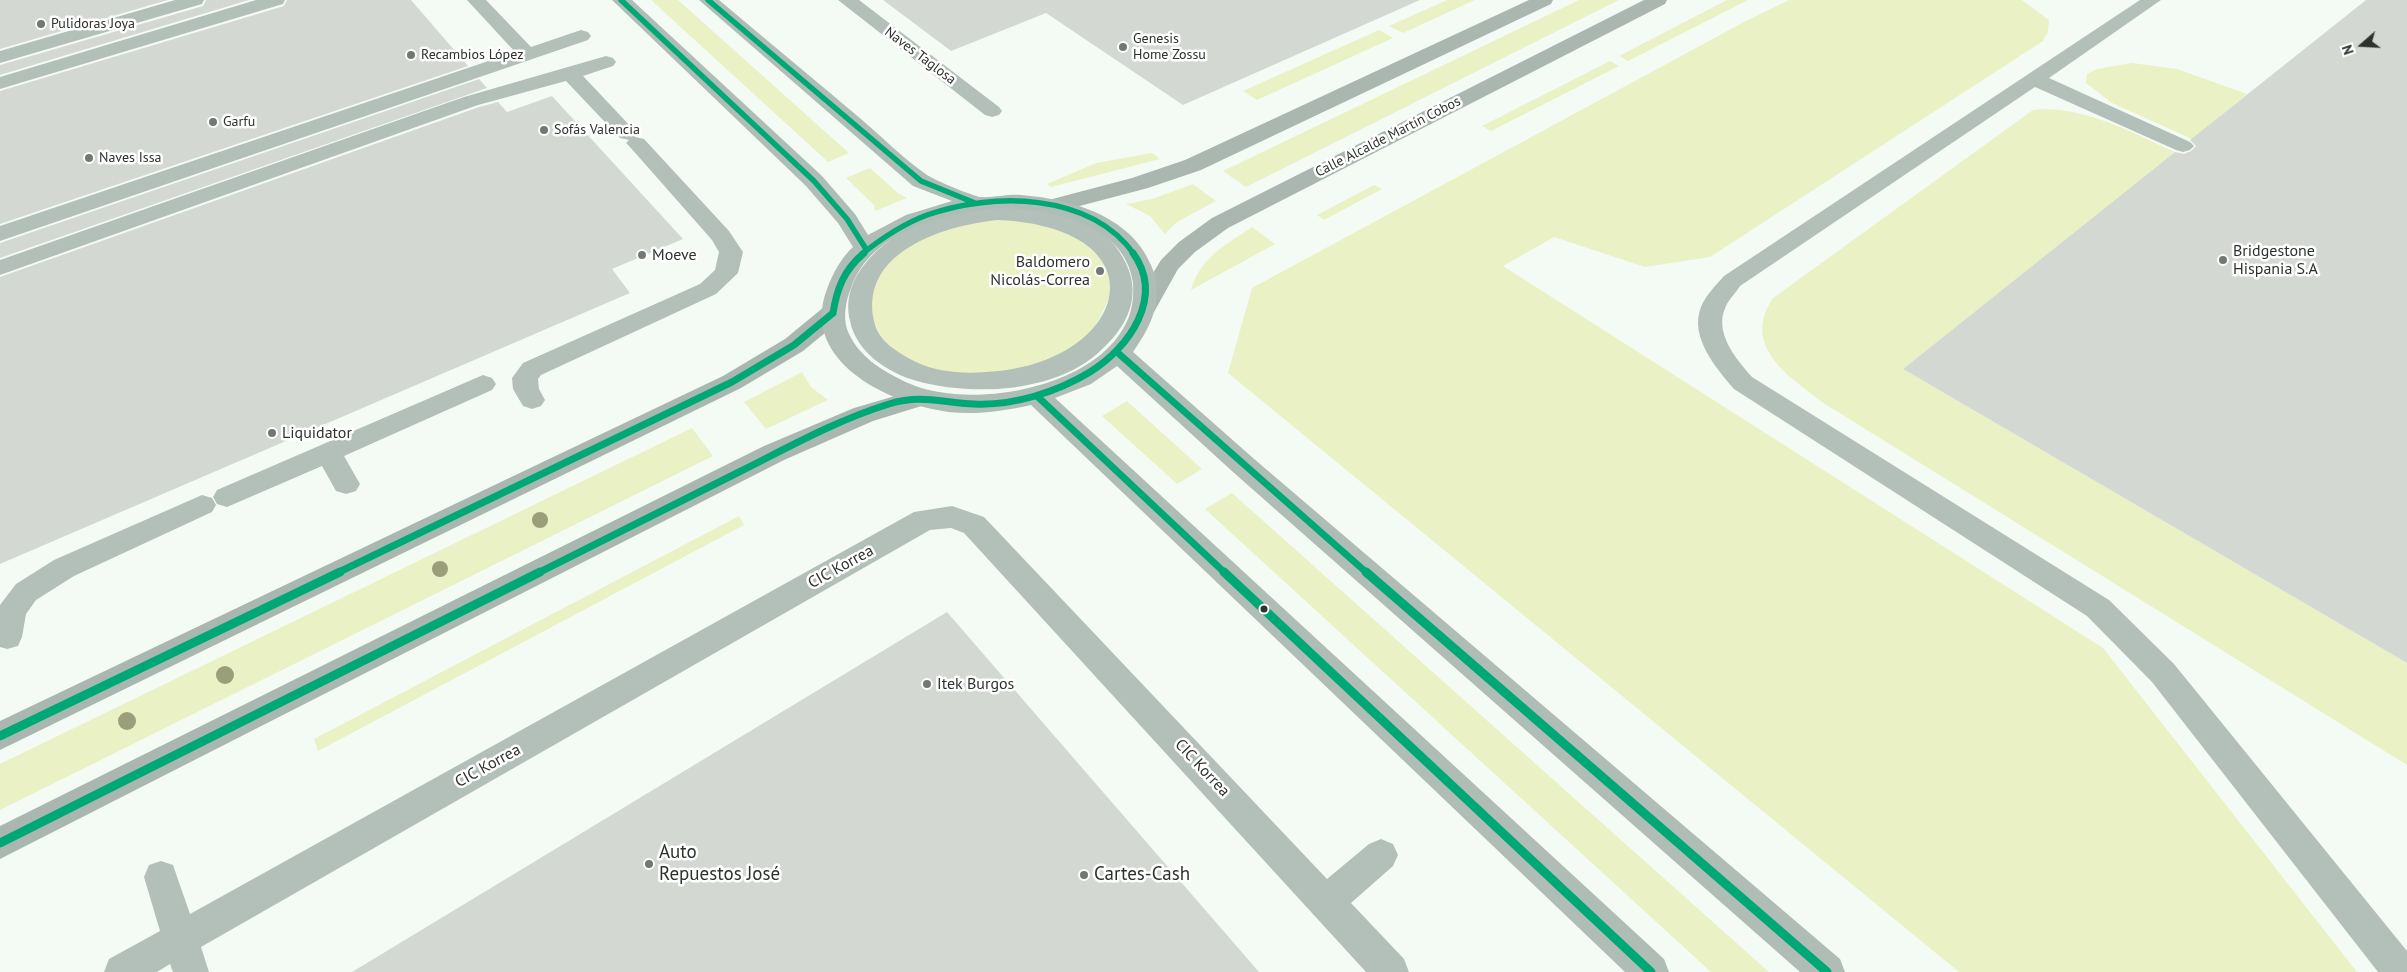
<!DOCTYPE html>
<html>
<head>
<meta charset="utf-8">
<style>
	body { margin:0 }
	#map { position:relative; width:2407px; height:972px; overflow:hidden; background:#f4fbf5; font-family:"PT Sans",sans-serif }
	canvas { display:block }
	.north { position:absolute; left:2337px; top:20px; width:50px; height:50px; -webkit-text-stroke:4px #fff; paint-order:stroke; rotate:251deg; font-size:14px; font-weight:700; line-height:20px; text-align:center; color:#2d322e }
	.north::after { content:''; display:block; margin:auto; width:18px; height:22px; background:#2d322e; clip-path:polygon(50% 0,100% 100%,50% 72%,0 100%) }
</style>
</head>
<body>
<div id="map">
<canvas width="2407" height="972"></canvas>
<div class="north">N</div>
</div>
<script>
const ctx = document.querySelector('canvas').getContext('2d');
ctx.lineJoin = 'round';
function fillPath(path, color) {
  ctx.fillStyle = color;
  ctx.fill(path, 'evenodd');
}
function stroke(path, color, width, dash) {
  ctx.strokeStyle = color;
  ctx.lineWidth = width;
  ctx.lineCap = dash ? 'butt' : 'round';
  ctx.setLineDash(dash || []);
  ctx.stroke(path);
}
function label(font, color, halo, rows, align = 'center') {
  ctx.font = font + ' "PT Sans",sans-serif';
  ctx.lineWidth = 5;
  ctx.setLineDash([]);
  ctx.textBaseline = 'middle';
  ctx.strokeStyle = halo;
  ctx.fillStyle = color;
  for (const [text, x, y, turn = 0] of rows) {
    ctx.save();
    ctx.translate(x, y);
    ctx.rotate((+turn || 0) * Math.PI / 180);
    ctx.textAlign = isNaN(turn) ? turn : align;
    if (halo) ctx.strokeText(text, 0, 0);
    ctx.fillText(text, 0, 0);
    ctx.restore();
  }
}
const green = new Path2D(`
	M651,0H678L849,153L828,162Z
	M1447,0H1475L1403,33L1389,26Z
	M1579,0H1619L1246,187L1223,171Z
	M1727,0H1748L1628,61L1619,56Z
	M1789,0H2022L2049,20L2048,32L2043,41L1710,257L1645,267L1554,237L1503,266L2103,648L2357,972H1959L1228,373L1252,288L1744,22Z
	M1379,30L1393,38L1257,100L1243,91Z
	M1610,61L1619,66L1491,131L1482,126Z
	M2132,63L2177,69L2247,94L2192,139L2112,103L2086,83L2087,74L2097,69Z
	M2047,109C2095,111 2132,133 2175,152L1903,369L2407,663V765L1825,404C1791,378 1740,347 1773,298L2033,110Z
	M1152,153L1160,159L1051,187L1047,184L1096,163Z
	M870,168L899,194L907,198L875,211L874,205L846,178Z
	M1193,184L1216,201L1177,222L1165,234L1150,216L1126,204L1152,199Z
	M1374,185L1382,189L1324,220L1317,215Z
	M996,220C1037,221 1098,231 1110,278C1113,291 1108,301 1102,313C1078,365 1002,380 950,373C901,367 849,326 881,274C904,236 955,224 996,220Z
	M1252,227L1275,244L1191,290C1201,256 1225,246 1252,227Z
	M802,372L811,387L828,400L766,429L744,402Z
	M1127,401L1202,469L1177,484L1102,416Z
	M692,428L713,456L0,810V764Z
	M1232,493L1769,972H1711L1205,509Z
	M739,516L744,525L318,751L314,739Z`);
const building = new Path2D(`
	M0,0H168L0,49Z
	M206,0H249L0,75V65L203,6Z
	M287,0H411L468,66L0,224V91L284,6Z
	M883,0H1420L1183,105L1046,13L951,51Z
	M2366,0H2407V663L1903,369L2175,152L2184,154L2191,151L2196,146L2190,140Z
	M479,79L487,88L0,258V243Z
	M552,96L683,239L612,269L630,293L0,564V277L479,107L498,102L507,112Z
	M947,612L1259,972H352Z`);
const minor = new Path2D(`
	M175,0H204L202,4L0,63V51Z
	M256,0H285L283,4L0,89V77Z
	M467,0H486L531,47L581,30L588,32L591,36L588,40L0,241V226L515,52Z
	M838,0H859L999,107L1002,111L999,115L992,117L985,115Z
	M2140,0H2161L2049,78L2190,142L2194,146L2190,150L2183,152L2176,150L2035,87L1740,286C1736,293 1729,299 1726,306C1713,332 1736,359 1752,377L2109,600L2174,664L2407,951V972H2378L2152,682L2087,616L1734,389C1716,368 1689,337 1701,307C1706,295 1716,285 1724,276Z
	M606,56L613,58L616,62L613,66L583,76L634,130L637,134L635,137L644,139L729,231L743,252L738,273L716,294L541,375L538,379L539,389L545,400L541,406L532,409L523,406L513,389L512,378L523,363L700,284L715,270L719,252L712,240L630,147L626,143L629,140L620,138L566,81L478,105L0,275V260L464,97Z
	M998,206C1029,208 1061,211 1090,225C1103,232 1115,243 1122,256C1145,294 1128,327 1097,354C1052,393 971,396 917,381C888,373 856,352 850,321C845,301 851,281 864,265C897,223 948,211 998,206ZM998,220C1168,228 1129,365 986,372C962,374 937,372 916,362C898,353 878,341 874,321C859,251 946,225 998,220Z
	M483,375L492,378L496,384L492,390L344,456L360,484L356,491L346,494L336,491L322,466L227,507L217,504L213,497L217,490Z
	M202,495L212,498L216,505L212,512L74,576L36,600L26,614L22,637L18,646L7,649L0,647V605L16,584L54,560Z
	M952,506L984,517L1327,879L1369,844L1381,839L1393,844L1398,855L1393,866L1351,903L1404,959L1409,972H1366L964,533L951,528L930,530L201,947L209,972H173L170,964L157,972H104L109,959L160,931L144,877L149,865L161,861L173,865L190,914L914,512Z`);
const major = new Path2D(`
	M1529,0H1553L1551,4L1201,170L1148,188L1053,213L1045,211L1042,206L1045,201L1132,178L1185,160Z
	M1644,0H1667L1665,4L1228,228L1195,252L1178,269L1154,312L1145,314L1136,312L1133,306L1161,260L1179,242L1212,218Z
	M833,305L842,307L845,313L842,319L803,351L741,388L0,750V721L723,376L785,339L824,307Z
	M919,389L928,392L932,398L928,404L873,421L784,460L0,859V826L764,446L854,408Z`);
const highway = new Path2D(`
	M612,0H632L822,176L855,214L868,235L906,215L952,201L913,186L699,0H719C766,40 814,79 861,119C883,138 904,159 927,175C934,180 973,196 980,197C993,198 1007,194 1021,195C1070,199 1130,215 1151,265C1165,298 1152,325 1133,352L1253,458L1840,959L1845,972H1800L1233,472L1117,366L1091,384L1055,398L1664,959L1669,972H1625L1031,405C998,412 965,417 932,409C877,397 801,356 827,289C833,273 841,258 853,247L838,223L806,186ZM1003,208C1052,210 1125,223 1133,283C1134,298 1132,314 1124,327C1090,390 968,410 908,383C882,371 857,356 847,329C843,316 846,300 851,288C872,229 947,213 1003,208Z`);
const bus1Far2 = new Path2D(`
	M621,0L814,181L847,219L866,249
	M708,0L921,181L975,203
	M862,254C882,238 903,224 927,215C993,192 1089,192 1134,254`);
const bus1Far1 = new Path2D(`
	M833,313C837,288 844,270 864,253
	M1118,353L1367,573
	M1037,396L1225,573
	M337,573L732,382L794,345L833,313
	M538,573C605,539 673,505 741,471C789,447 837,420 889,404C921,394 943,403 974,404C1013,406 1057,392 1090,372C1129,348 1165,297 1133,253`);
const bus1 = new Path2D(`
	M1224,572L1651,972
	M1366,572L1827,972
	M0,736L340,572
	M0,843L540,572`);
const trees = [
	[540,520,8],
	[440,569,8],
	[225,675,9],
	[127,721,9]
];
const markers = [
	[41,24,5,"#737874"],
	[1123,47,5,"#737874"],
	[411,55,5,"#737874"],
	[213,122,5,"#737874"],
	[544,130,5,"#737874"],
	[89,158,5,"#737874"],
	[642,255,5,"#737874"],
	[2223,260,5,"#737874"],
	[1100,271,5,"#737874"],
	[272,433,5,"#737874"],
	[1264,609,4.5,"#2d322e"],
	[927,684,5,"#737874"],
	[649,864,5,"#737874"],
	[1084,875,5,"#737874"]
];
const farPoinames = [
	["Pulidoras Joya",51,24],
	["Genesis",1133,39],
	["Home Zossu",1133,55],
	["Recambios López",421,55],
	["Garfu",223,122],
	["Sofás Valencia",554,130],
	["Naves Issa",99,158]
];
const farStreetnames = [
	["Naves Taglosa",920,56,37],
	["Calle Alcalde Martín Cobos",1388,137,-27]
];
const poiNames = [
	["Bridgestone",2233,251],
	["Hispania S.A",2233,269],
	["Moeve",652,255],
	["Baldomero",1090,262,"right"],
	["Nicolás-Correa",1090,280,"right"],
	["Liquidator",282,433],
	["Itek Burgos",937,684]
];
const streetNames = [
	["CIC Korrea",841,567,-29],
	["CIC Korrea",488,766,-29],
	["CIC Korrea",1202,768,47]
];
const nearPoinames = [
	["Auto",659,853],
	["Repuestos José",659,875],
	["Cartes-Cash",1094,875]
];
fillPath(green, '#eaf1c5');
fillPath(building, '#d4d8d3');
fillPath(minor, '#b3c0ba');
fillPath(major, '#aab7b1');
fillPath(highway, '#b0bcb6');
stroke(bus1Far2, '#00a876', 5.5);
stroke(bus1Far1, '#00a876', 7);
stroke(bus1, '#00a876', 9);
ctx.fillStyle = '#9a9f79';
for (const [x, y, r] of trees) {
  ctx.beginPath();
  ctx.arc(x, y, r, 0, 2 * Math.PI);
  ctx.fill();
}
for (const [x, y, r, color] of markers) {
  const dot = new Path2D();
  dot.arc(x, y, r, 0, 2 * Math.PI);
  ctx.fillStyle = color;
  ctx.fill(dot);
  stroke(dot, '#fff', 2);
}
label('14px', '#2d322e', '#fff', farPoinames, 'left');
label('14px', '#2d322e', '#fff', farStreetnames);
label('16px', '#2d322e', '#fff', poiNames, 'left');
label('16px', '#2d322e', '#fff', streetNames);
label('19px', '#2d322e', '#fff', nearPoinames, 'left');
</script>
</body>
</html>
